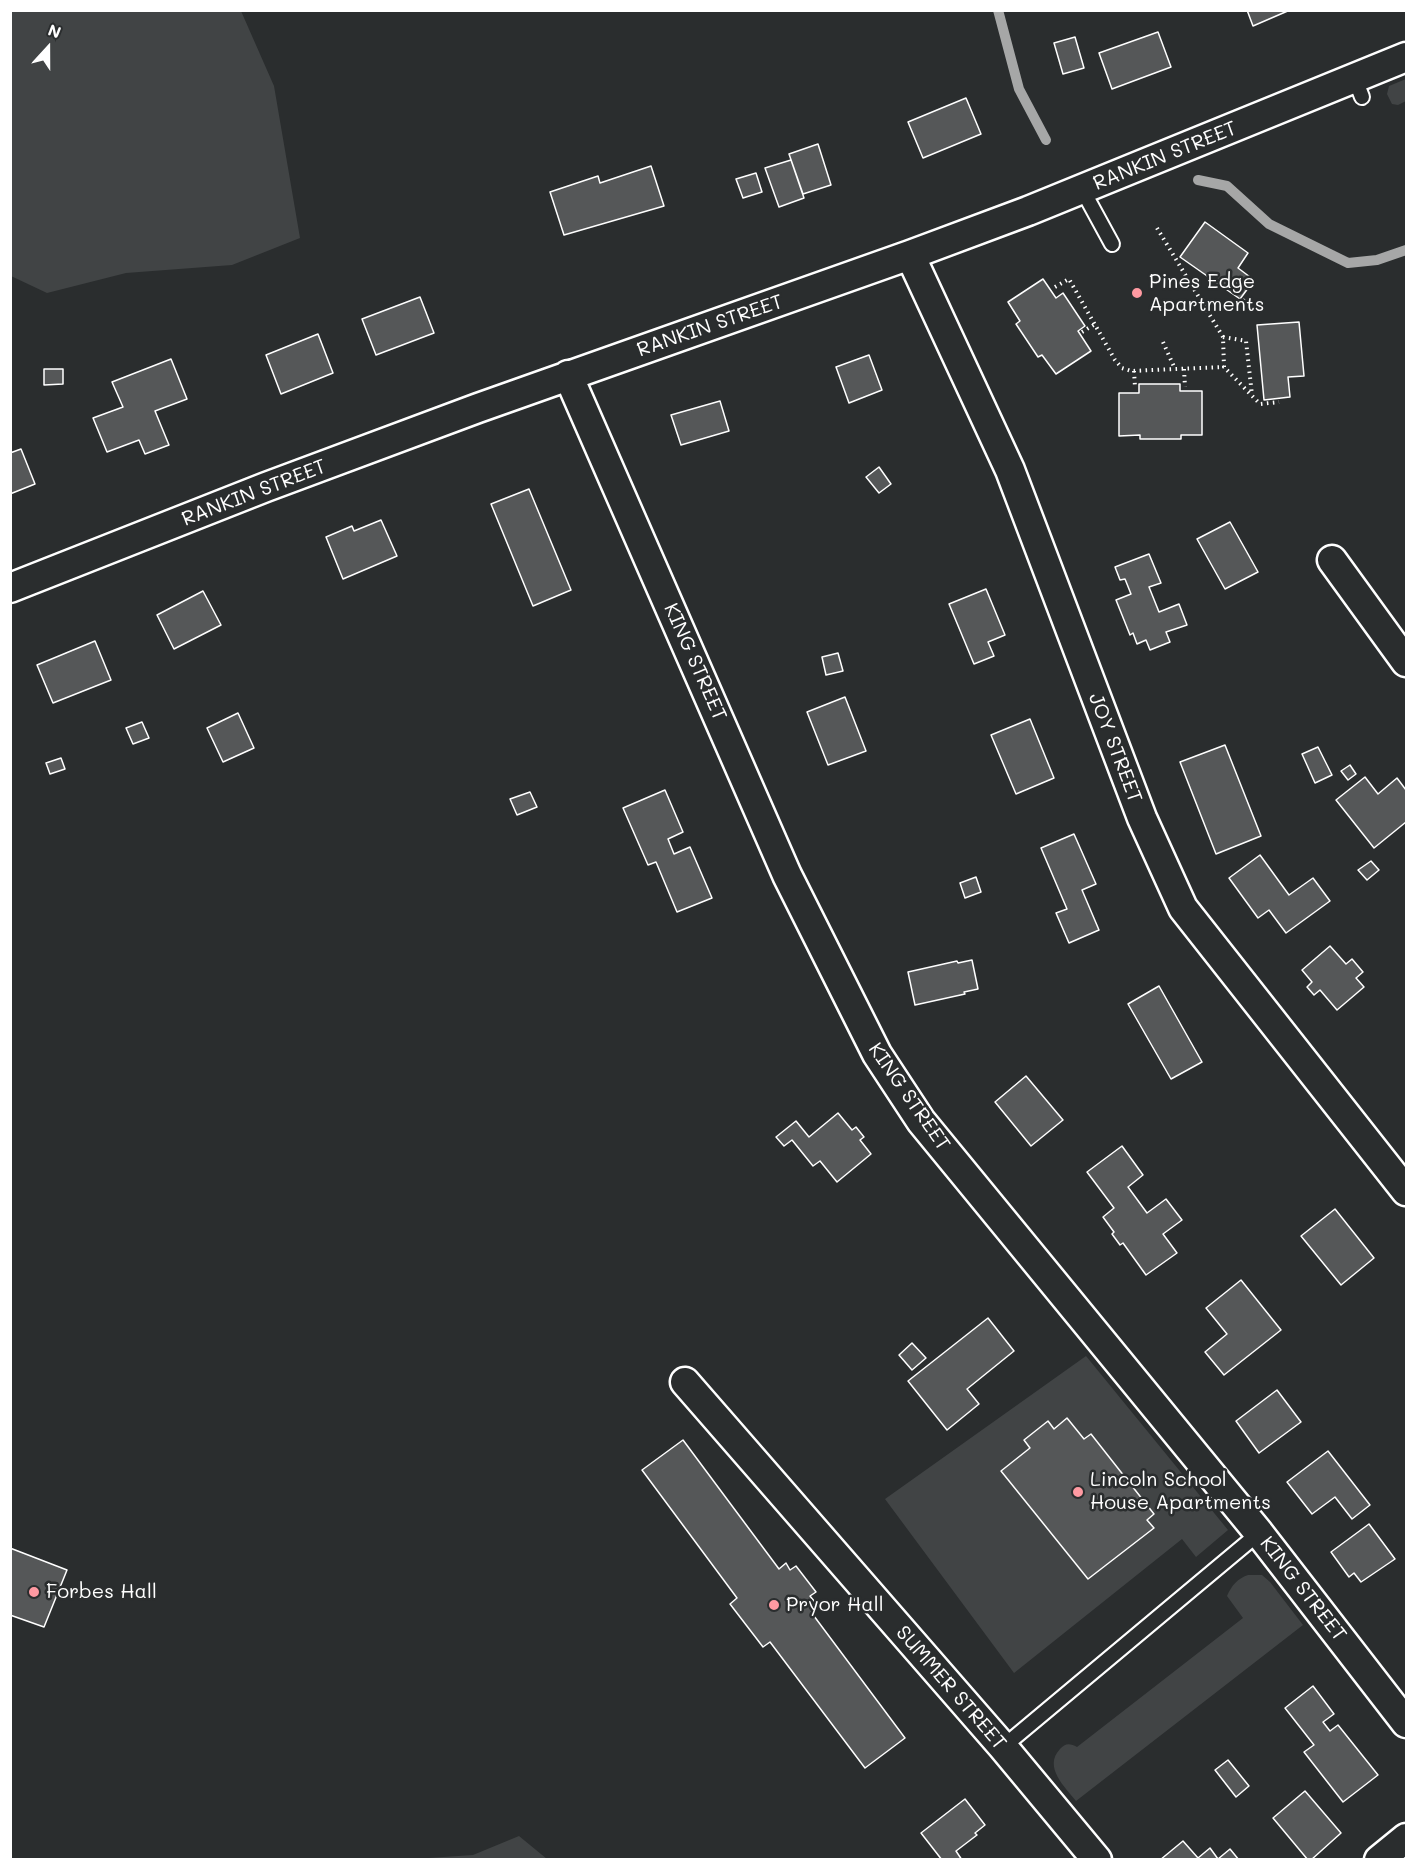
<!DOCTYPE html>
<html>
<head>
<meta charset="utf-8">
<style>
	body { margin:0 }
	#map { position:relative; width:1417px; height:1870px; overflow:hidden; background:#2a2d2e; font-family:Mali,sans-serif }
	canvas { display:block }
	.frame { position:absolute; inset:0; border:12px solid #fff; pointer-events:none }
	.north { position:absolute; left:18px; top:18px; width:60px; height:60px; -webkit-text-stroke:4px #2a2d2e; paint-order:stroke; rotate:21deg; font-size:16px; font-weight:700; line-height:24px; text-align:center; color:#fff }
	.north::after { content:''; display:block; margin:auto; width:21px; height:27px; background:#fff; clip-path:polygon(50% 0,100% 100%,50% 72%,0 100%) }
</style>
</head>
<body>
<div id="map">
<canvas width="1417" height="1870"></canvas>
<div class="frame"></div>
<div class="north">N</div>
</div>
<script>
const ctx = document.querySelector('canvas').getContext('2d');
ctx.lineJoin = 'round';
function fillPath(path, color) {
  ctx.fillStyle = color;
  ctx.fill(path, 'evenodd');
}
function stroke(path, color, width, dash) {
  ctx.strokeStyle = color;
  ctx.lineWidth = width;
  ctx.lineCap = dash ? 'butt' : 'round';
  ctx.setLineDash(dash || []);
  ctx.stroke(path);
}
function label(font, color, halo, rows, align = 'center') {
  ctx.font = font + ' Mali,sans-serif';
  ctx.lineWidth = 5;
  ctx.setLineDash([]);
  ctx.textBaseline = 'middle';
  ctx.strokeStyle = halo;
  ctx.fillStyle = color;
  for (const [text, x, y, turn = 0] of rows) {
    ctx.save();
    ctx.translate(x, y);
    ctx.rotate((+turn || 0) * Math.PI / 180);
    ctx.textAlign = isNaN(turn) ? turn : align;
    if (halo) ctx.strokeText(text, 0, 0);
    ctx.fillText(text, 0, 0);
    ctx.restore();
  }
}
const green = new Path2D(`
	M10,11H241L274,86L300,238L232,265L126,273L47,293L11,276Z
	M1406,79V101L1398,105L1392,104L1387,94L1389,86Z
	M1086,1356L1228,1530L1196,1557L1182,1539L1014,1673L885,1499Z
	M1248,1575H1262L1270,1582L1303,1625L1076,1801C1065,1787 1043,1767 1060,1749C1065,1743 1070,1743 1077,1747L1243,1618L1227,1596C1232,1585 1237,1579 1248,1575Z
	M519,1836L547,1859H413L473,1855Z`);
const stream = new Path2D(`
	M998,10L1019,89L1046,140
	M1198,180L1227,186L1269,224L1348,263L1377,260L1406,250`);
const building = new Path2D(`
	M1247,10H1290L1253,26Z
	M1158,32L1171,67L1112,89L1099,53Z
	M1075,37L1084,68L1063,74L1054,43Z
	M966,98L981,134L923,158L908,122Z
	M818,144L831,185L803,194L789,154Z
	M791,160L804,198L779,207L765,168Z
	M651,166L664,206L564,235L550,192L598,176L600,183Z
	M756,173L762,192L743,198L736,179Z
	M1205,222L1248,253L1238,268L1254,280L1240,299L1180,257Z
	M1043,279L1056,298L1063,293L1085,326L1078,331L1091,351L1056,374L1042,355L1038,357L1016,324L1020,321L1008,302Z
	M420,297L434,333L376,355L362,319Z
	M1299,322L1304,376L1288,377L1290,397L1264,400L1257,325Z
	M318,334L333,373L281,394L266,355Z
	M869,355L882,390L849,403L836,367Z
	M171,359L187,399L155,411L169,445L145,454L139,440L107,452L93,418L123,407L112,382Z
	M44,369H63V384L44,385Z
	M1139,384H1180V391H1202V435H1181V439H1140V435L1119,436V393H1139Z
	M720,401L729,431L681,445L671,415Z
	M21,449L35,484L10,494V453Z
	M879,467L891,484L879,493L866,477Z
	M529,489L571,590L533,606L491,504Z
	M381,520L397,556L343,579L326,537L352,526L354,531Z
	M1230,522L1258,572L1225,589L1197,539Z
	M1149,554L1161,583L1149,587L1159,612L1179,604L1187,625L1166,632L1170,642L1150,650L1146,640L1137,644L1133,633L1130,635L1116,600L1131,594L1125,579L1120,580L1115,567Z
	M986,589L1005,635L988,642L994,656L974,664L949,604Z
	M203,591L221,625L174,649L157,615Z
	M95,641L111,680L53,703L37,665Z
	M838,653L843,671L826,675L822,657Z
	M845,697L866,751L828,765L807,712Z
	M238,713L254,748L223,762L207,728Z
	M1030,719L1054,778L1016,794L991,735Z
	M142,722L149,738L133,744L126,728Z
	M1225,745L1261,836L1216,854L1180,762Z
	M1318,747L1332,775L1315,783L1302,754Z
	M61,758L65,769L50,774L46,763Z
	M1350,765L1356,774L1348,780L1341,771Z
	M1365,777L1378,794L1397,778L1406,790V822L1374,848L1336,800Z
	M665,790L683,832L668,839L674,854L690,847L712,898L677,912L656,862L648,865L623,808Z
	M530,792L537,807L517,815L510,799Z
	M1074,834L1096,884L1082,890L1099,930L1069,943L1056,913L1067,909L1041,848Z
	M1260,855L1289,895L1313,878L1330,901L1286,933L1269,910L1258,918L1229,878Z
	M1371,861L1379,870L1367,880L1358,870Z
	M976,877L981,892L965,898L960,883Z
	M1330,946L1346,964L1352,959L1363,972L1356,978L1364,987L1337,1010L1320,990L1314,995L1307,987L1312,982L1302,970Z
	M972,960L978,989L964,992L965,994L915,1005L908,972L957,961L958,963Z
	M1159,986L1202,1062L1171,1079L1128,1004Z
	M1026,1076L1063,1120L1031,1146L995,1102Z
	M838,1113L852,1130L856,1127L864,1137L860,1140L871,1154L837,1182L820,1161L813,1166L792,1140L784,1146L776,1137L796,1121L809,1137Z
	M1122,1146L1143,1175L1128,1187L1147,1213L1166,1199L1182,1220L1163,1234L1177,1253L1146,1275L1123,1243L1120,1245L1112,1234L1114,1232L1103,1217L1114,1208L1087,1172Z
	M1335,1209L1374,1258L1341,1285L1301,1236Z
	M1241,1280L1281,1330L1224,1375L1205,1352L1227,1334L1206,1308Z
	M988,1318L1014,1351L967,1389L979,1404L947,1430L908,1381Z
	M912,1343L926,1358L912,1370L899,1355Z
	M1277,1390L1301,1422L1259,1453L1236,1421Z
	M1067,1418L1084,1439L1091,1434L1154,1514L1147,1520L1154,1528L1088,1579L1001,1471L1030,1448L1024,1440L1048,1421L1054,1429Z
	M683,1440L779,1569L786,1563L790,1570L796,1566L816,1592L810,1596L818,1606L811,1612L905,1738L865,1768L770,1642L763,1647L730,1604L737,1598L642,1470Z
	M1328,1451L1370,1505L1352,1519L1335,1497L1312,1514L1287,1482Z
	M1369,1524L1395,1559L1361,1582L1354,1573L1349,1577L1331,1552Z
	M10,1548L67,1570L44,1627L10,1615Z
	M1313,1686L1334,1714L1323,1722L1330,1731L1338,1725L1378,1775L1343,1802L1304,1752L1314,1745L1285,1708Z
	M1228,1760L1249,1786L1236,1797L1215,1770Z
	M1305,1791L1341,1833L1311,1860H1308L1273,1818Z
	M965,1799L985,1825L975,1833L977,1835L956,1851L962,1860H942L921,1833Z
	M1183,1841L1198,1858L1210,1848L1218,1859L1230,1849L1239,1860H1160Z`);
const path = new Path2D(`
	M1157,228L1223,337L1224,367L1260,404L1279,402
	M1055,287L1069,279L1115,360L1122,368L1131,371L1224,367
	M1204,307L1240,305L1246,299
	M1082,332L1095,324
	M1223,337L1246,341L1252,395
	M1163,342L1175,369
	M1184,369L1185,387
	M1134,371L1135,387`);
const lane = new Path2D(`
	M1355,79L1362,97
	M1082,189L1112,244
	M1003,1747L1259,1533`);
const street = new Path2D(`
	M910,255L1010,470L1142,818L1183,908L1406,1191
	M568,375L787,875L877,1054L921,1121L1259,1533L1406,1723
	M1332,560L1406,662
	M10,588L266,487L478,408L910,255L1028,211L1406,57
	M685,1382L1003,1747L1097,1860
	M1379,1860L1406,1838`);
const markers = [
	[1137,293,6,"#ff9aa2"],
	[1078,1492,6,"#ff9aa2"],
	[34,1592,6,"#ff9aa2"],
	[774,1605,6,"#ff9aa2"]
];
const streetNames = [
	["RANKIN STREET",1165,156,-22],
	["RANKIN STREET",710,326,-19],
	["RANKIN STREET",254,493,-21],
	["KING STREET",695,662,66],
	["JOY STREET",1115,748,69],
	["KING STREET",909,1097,55],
	["KING STREET",1303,1589,52],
	["SUMMER STREET",951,1688,49]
];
const poiNames = [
	["Pines Edge",1149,282],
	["Apartments",1149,305],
	["Lincoln School",1090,1480],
	["House Apartments",1090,1503],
	["Forbes Hall",46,1592],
	["Pryor Hall",786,1605]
];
fillPath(green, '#414445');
stroke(stream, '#a6a7a7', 10);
fillPath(building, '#555758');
stroke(building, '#fff', 1.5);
stroke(lane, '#fff', 18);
stroke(street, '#fff', 33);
stroke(path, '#fff', 4, [1.5, 4.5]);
stroke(lane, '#2a2d2e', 14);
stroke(street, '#2a2d2e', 28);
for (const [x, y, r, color] of markers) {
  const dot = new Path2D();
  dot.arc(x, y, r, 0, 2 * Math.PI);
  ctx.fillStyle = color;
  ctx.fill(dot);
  stroke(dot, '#2a2d2e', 2);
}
label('20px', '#fff', '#2a2d2e', streetNames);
label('20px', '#fff', '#2a2d2e', poiNames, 'left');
</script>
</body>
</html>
